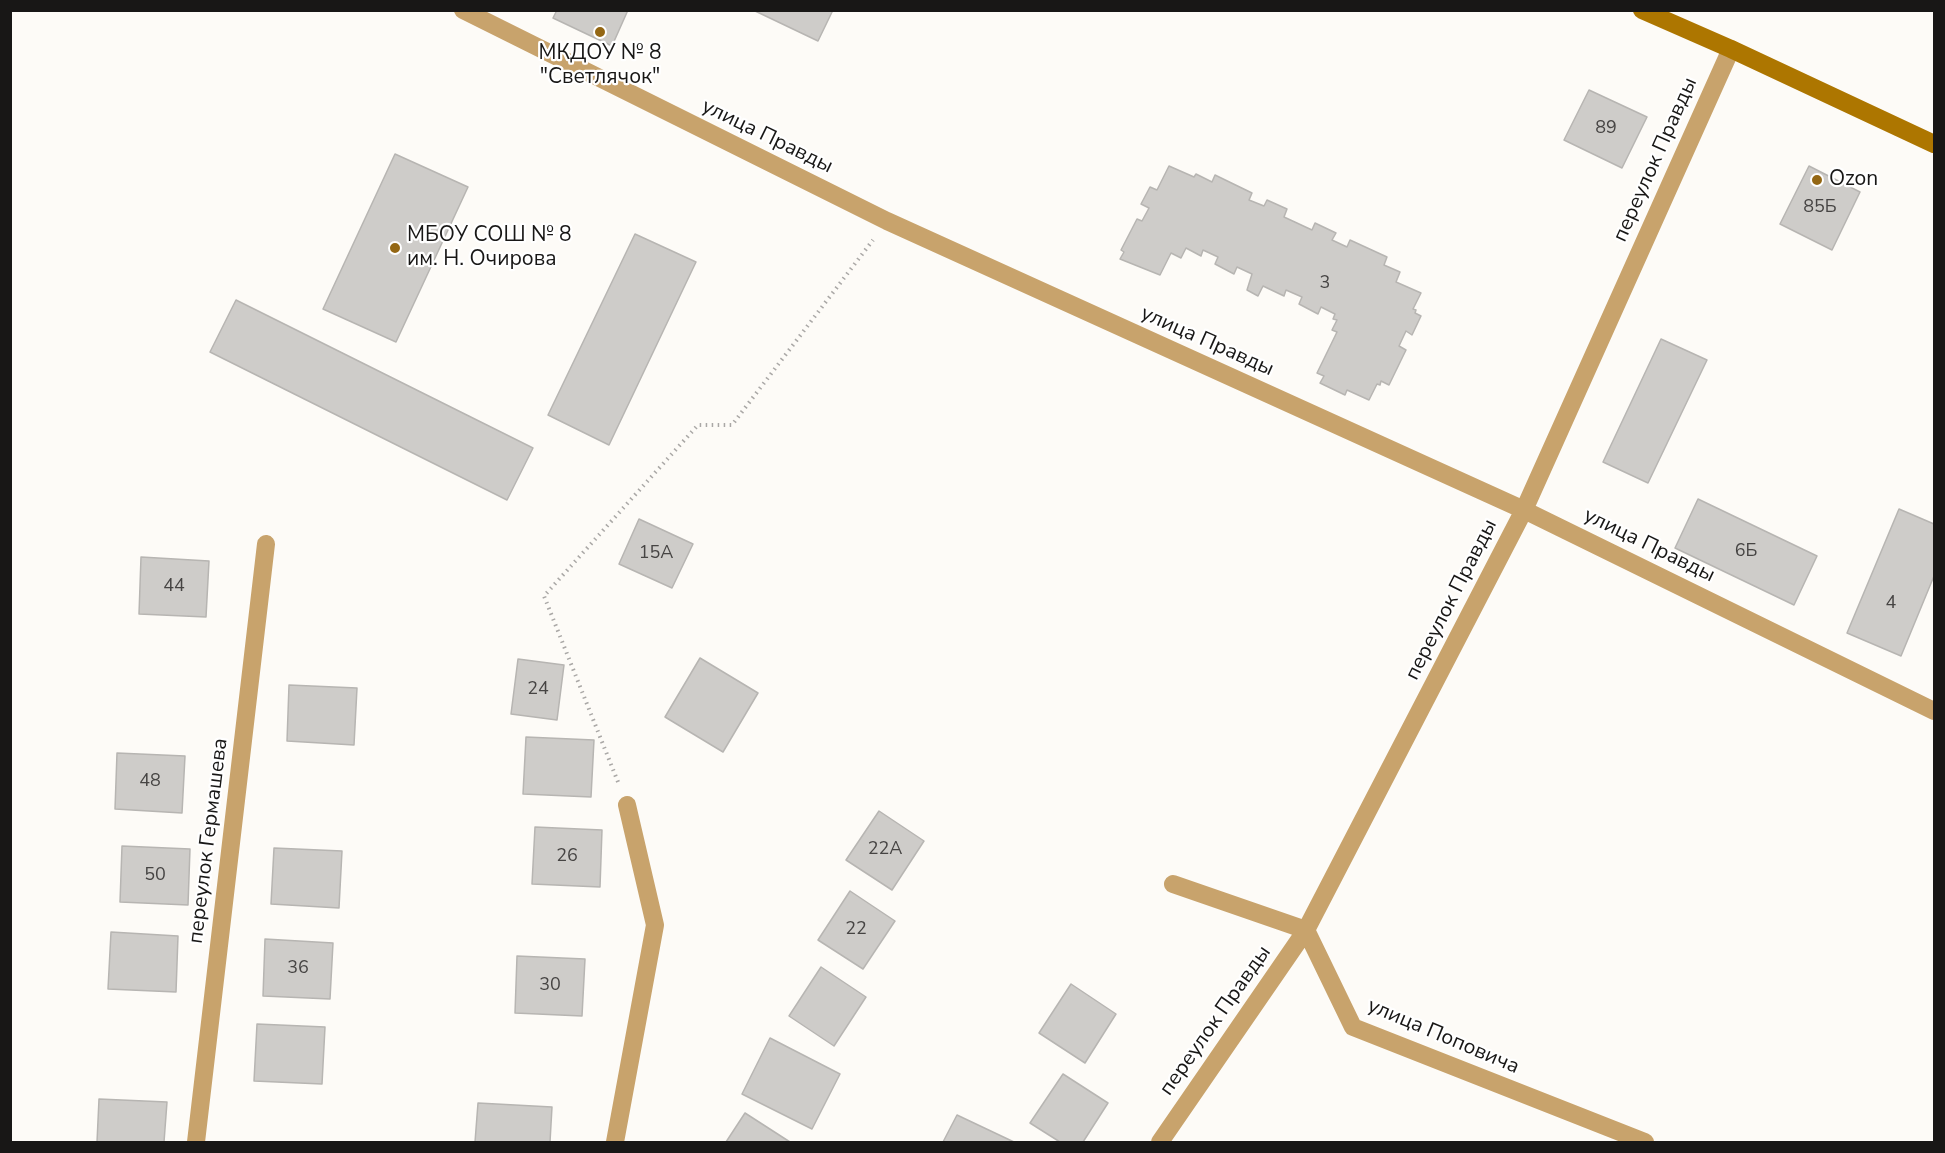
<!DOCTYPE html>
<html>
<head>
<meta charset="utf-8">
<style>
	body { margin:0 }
	#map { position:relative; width:1945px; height:1153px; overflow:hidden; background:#fdfbf7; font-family:"Nunito Sans",sans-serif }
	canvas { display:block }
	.frame { position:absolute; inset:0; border:12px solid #181716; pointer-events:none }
</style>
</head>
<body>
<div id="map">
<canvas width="1945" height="1153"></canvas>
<div class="frame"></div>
</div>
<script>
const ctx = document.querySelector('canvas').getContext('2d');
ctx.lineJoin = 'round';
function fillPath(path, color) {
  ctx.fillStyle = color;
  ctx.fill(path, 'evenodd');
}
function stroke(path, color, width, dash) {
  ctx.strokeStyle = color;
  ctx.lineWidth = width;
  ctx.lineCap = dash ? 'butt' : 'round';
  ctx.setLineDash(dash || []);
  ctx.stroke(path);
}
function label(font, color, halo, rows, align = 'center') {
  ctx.font = font + ' "Nunito Sans",sans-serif';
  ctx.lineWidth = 4.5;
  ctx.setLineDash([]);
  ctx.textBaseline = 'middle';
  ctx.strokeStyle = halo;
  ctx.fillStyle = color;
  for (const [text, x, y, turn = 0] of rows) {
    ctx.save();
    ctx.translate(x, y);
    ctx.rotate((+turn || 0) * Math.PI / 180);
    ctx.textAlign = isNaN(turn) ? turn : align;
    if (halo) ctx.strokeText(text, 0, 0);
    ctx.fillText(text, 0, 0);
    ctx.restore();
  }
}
const building = new Path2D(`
	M557,10H628L612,46L553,18Z
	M753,10H833L818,41Z
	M1589,90L1647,117L1622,168L1564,140Z
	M395,154L468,187L396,342L323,309Z
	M1169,166L1194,177L1196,174L1212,182L1215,175L1252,193L1249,200L1264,206L1267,200L1287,209L1284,217L1312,230L1315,223L1336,233L1332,240L1347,247L1350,240L1387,257L1384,265L1400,272L1396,282L1421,293L1413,309L1416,310L1415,313L1421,316L1412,335L1406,331L1399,346L1406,350L1389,385L1381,381L1380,385L1377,384L1369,400L1347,390L1345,395L1320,383L1324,376L1317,373L1337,332L1332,330L1337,320L1333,319L1335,314L1321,307L1318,314L1299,304L1302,297L1286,290L1284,296L1263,286L1258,296L1247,290L1252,274L1237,267L1234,274L1215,264L1218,257L1203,250L1201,256L1186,248L1181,258L1171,253L1160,275L1120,259L1124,252L1121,250L1137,219L1142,221L1149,208L1141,204L1150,187L1157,190Z
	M1809,166L1860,192L1832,250L1780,224Z
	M635,234L696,262L609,445L548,415Z
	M236,300L533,448L507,500L210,352Z
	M1661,339L1707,360L1648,483L1603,462Z
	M1698,499L1817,556L1794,605L1675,548Z
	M1899,509L1934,524V576L1901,656L1847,633Z
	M639,519L693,544L672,588L619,564Z
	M141,557L209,561L206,617L139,614Z
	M700,658L758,693L723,752L665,717Z
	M518,659L564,665L557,720L511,714Z
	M289,685L357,688L354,745L287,741Z
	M526,737L594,740L591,797L523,794Z
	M117,753L185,756L182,813L115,809Z
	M879,811L924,841L892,890L846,860Z
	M535,827L602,830L600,887L532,884Z
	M122,846L190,849L188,905L120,902Z
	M274,848L342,851L339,908L271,904Z
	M850,891L895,921L863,969L818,940Z
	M111,932L178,936L176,992L108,989Z
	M265,939L333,943L330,999L263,996Z
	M517,956L585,959L582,1016L515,1013Z
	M821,967L866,997L834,1046L789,1016Z
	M1071,984L1116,1014L1085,1063L1039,1033Z
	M257,1024L325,1027L322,1084L254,1081Z
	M770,1038L840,1074L812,1129L742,1094Z
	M1063,1074L1108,1103L1083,1142H1060L1030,1123Z
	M99,1099L167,1102L164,1142H97Z
	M478,1103L552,1107L550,1142H475Z
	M745,1113L790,1142H726Z
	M957,1115L1014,1142H943Z`);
const path = new Path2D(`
	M618,782L544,596L698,425H732L873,240`);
const street = new Path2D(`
	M463,10L887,221L1524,510L1934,711
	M1173,884L1306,930L1353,1027L1645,1142
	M196,1142L266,544
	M615,1142L655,925L627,805
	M1160,1142L1306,930L1524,510L1731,49`);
const secondary = new Path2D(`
	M1642,10L1731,49L1934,144`);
const markers = [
	[600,32,6,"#946714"],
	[1817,180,6,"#946714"],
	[395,248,6,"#946714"]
];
const numberNames = [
	["89",1606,129],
	["85Б",1820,208],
	["3",1325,284],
	["6Б",1746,552],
	["15А",656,554],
	["44",174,587],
	["4",1891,604],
	["24",538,690],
	["48",150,782],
	["22А",885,850],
	["26",567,857],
	["50",155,876],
	["22",856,930],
	["36",298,969],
	["30",550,986]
];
const poiNames = [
	["МКДОУ № 8",600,54,"center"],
	["\"Светлячок\"",600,78,"center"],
	["Ozon",1829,180],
	["МБОУ СОШ № 8",407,236],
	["им. Н. Очирова",407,260]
];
const streetNames = [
	["улица Правды",767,137,26],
	["переулок Правды",1656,160,-66],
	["улица Правды",1207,342,24],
	["улица Правды",1649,546,26],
	["переулок Правды",1452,600,-63],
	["переулок Гермашева",209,841,-83],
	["переулок Правды",1216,1021,-55],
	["улица Поповича",1443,1037,23]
];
fillPath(building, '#ceccc9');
stroke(building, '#b7b5b2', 1.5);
stroke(path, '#aaa8a6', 4, [1.5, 4.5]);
stroke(street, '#c8a36c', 18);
stroke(secondary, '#ad7600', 18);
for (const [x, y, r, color] of markers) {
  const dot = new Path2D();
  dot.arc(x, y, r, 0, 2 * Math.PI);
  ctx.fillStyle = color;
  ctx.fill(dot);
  stroke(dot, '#fff', 2);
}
label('18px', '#464443', null, numberNames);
label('21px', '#181716', '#fff', poiNames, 'left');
label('21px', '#181716', '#fff', streetNames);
</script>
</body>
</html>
